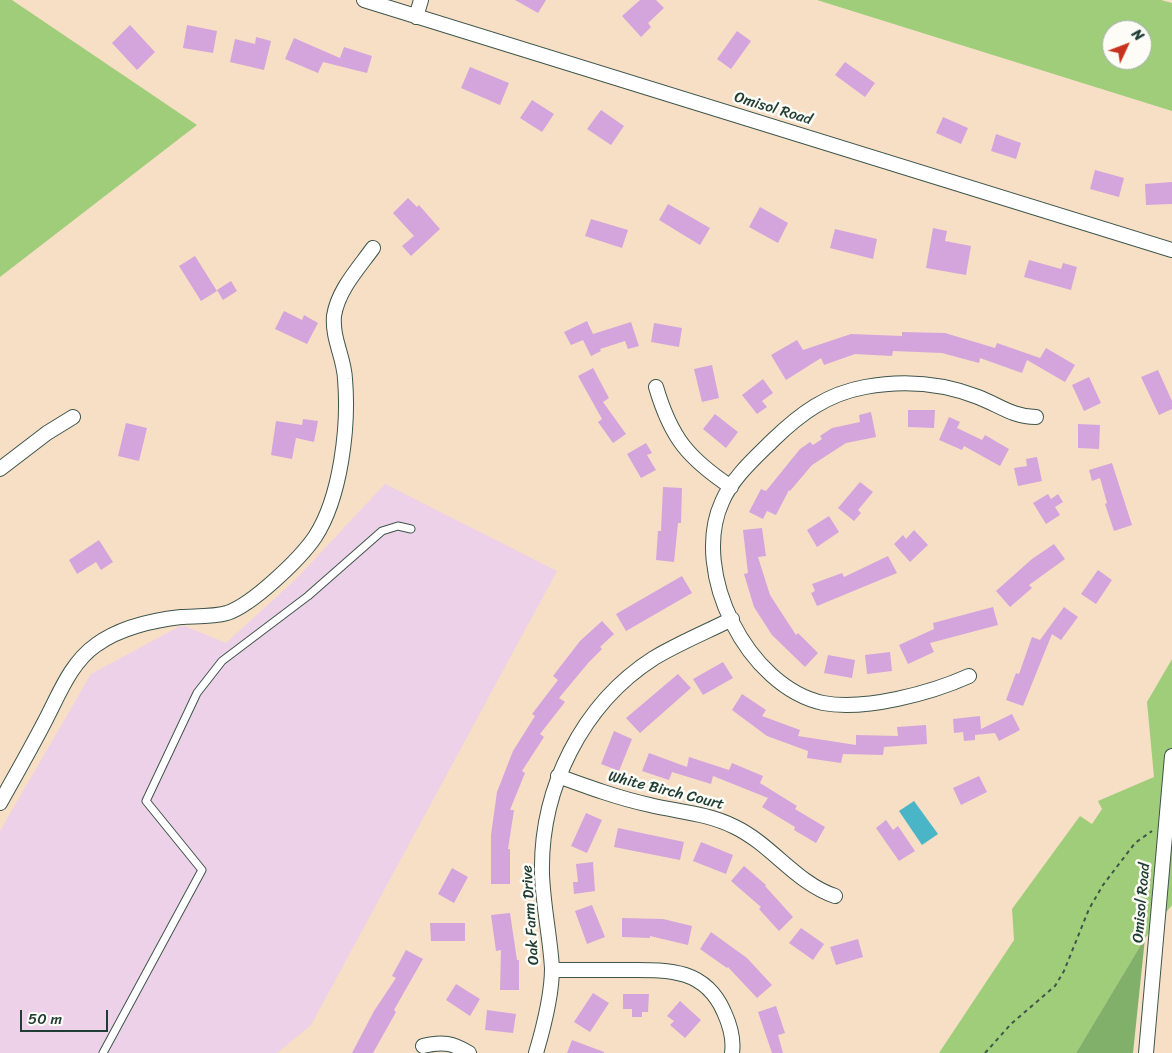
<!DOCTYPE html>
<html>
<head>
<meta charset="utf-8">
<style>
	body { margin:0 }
	#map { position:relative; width:1172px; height:1053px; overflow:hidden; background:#f6dfc5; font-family:Sriracha,sans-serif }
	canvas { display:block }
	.north { position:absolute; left:1102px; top:20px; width:50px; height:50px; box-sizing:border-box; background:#fdfcf7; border:1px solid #a4b0a9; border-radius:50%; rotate:47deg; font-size:14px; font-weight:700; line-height:20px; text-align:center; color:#1f3d34 }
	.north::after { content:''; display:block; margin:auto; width:18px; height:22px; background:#c8321e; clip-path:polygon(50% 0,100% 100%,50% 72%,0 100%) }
	.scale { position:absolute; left:20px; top:1010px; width:88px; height:22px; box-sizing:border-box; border:2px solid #1f3d34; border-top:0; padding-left:6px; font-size:15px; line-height:18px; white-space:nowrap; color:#1f3d34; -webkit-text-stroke:4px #fdfcf7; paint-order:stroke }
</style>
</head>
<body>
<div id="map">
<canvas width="1172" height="1053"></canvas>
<div class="north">N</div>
<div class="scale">50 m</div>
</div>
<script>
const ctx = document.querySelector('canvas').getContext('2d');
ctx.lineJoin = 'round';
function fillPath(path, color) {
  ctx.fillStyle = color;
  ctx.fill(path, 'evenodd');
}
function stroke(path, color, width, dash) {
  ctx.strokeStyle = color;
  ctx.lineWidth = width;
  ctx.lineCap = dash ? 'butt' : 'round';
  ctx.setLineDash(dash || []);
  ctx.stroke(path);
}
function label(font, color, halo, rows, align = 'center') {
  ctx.font = font + ' Sriracha,sans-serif';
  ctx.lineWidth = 5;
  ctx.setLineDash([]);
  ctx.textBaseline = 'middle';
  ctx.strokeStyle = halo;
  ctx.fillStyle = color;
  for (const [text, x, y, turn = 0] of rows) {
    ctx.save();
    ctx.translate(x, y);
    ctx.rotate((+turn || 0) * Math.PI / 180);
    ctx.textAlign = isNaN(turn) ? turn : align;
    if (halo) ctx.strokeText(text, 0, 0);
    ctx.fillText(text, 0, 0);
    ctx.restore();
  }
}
const built = new Path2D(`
	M385,484L557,571L311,1025L277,1053H0V831L91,674L182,625L226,643L296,579Z`);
const green = new Path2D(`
	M0,0H12L197,125L0,277Z
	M817,0H1161L1172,3V111ZM1112,30H1142V60H1112Z
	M1172,659V905L1145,938L1076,1053H939L1014,940L1012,909L1080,816L1092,824L1102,809L1098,801L1154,777L1147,702Z`);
const forest = new Path2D(`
	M1145,938L1133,1053H1076Z`);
const water = new Path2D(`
	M914,801L938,834L922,845L899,811Z`);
const building = new Path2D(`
	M515,0H546L538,13Z
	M640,0H656L664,8L648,23L651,27L641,37L622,16Z
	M130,25L155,52L137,70L112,43Z
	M187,25L217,31L213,53L183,48Z
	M737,31L751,41L731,69L717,59Z
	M256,37L271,41L264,70L230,62L235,39L255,44Z
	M294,38L340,58L344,47L372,56L367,73L323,62L318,73L285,59Z
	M845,62L875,83L865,97L835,75Z
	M470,67L509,83L500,105L461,88Z
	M532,100L554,114L542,132L520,118Z
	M601,110L624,126L611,145L587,129Z
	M943,117L968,128L961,144L936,133Z
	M996,134L1021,143L1016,159L991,151Z
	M1095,170L1124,178L1119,197L1090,189Z
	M1172,182V204L1146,205L1145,184Z
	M408,198L417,207L419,205L440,229L411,256L402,246L414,236L393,213Z
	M668,204L710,228L700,245L659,220Z
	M760,207L788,223L778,243L749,227Z
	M591,219L628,230L622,248L585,236Z
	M933,228L947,231L945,241L971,246L966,275L926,268Z
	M835,229L877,239L873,259L830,248Z
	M195,256L217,291L201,301L179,266Z
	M1029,260L1061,269L1063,263L1077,267L1071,290L1024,277Z
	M231,281L237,291L223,300L217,290Z
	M284,311L302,320L304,315L318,323L307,344L275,329Z
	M587,321L593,334L631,322L639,346L628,349L625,341L600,349L601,351L591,356L583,340L571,345L564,332Z
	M654,323L682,328L679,347L651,342Z
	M902,332L945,333L995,348L997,343L1040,358L1046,348L1075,365L1065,382L1027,360L1022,373L980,358L979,363L942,353L893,351L892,356L855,354L824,365L821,358L786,380L771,355L797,340L803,350L851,334L902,336Z
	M712,365L719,398L702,402L694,369Z
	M593,368L609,398L603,402L626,434L613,443L598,422L602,419L578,376Z
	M1158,370L1172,401V409L1159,415L1141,377Z
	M1089,377L1101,403L1084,411L1072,385Z
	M763,379L773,393L762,401L767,407L757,414L742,395Z
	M908,410H935L934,428L908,427Z
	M871,412L876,437L846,443L812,465L790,491L789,490L776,515L767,511L763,519L749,512L761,489L766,491L800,449L810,442L813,445L822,439L820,436L832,428L860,422L859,415Z
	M715,414L738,432L726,448L703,429Z
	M949,417L960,422L957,428L982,440L985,435L1009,449L1000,466L964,446L962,450L939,440Z
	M303,419L318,421L314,442L296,438L292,459L271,455L276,421L302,425Z
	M126,423L147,428L139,461L118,456Z
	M1078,424L1100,425L1099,449L1078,448Z
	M646,443L652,453L647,455L656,470L641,478L627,454Z
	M1037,457L1042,481L1018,486L1014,468L1027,466L1026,459Z
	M1112,463L1132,525L1114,531L1105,504L1107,503L1100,478L1092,481L1089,470Z
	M860,482L873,492L858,510L861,513L854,521L838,508Z
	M663,487L682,488L681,523H678L674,562L656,560L658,531H661Z
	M1048,494L1051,499L1058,494L1063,502L1055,507L1060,515L1046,524L1033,503Z
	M829,516L839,532L817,547L807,530Z
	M762,528L766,556L758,557L770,595L796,635L798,633L818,653L805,667L772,635L754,607L744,574L748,573L743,530Z
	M914,530L928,545L910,562L894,544L903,535L906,539Z
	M99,540L113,562L101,570L96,562L77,574L69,560Z
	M1054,544L1065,559L1029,585L1032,588L1010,607L996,591L1032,559Z
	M888,556L897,573L817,606L811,593L815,591L812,584L842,573L844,577Z
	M1098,570L1112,580L1096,604L1081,594Z
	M682,576L692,593L626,631L616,614Z
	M993,607L998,625L930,643L934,652L908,664L899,645L934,629L933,623Z
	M1064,607L1078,617L1061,640L1052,634L1023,706L1006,700L1016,673L1019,674L1032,637L1040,640Z
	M602,621L614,634L600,647L602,649L589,662L559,698L565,702L540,734L544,737L522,771L525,773L510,810H514L508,849H510V884H491V835L497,792L513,751L535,716L532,714L558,680L553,676L580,641Z
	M890,652L892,671L867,674L865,655Z
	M828,655L855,660L852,678L824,673Z
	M723,662L733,678L703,695L693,679Z
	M678,674L691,688L640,733L626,718Z
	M742,694L766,710L762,716L800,730L798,736L856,745V735L898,736L897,727L926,725L927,744L884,747L883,755L843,754L841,763L807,758L808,751L767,736L732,710Z
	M1012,714L1020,730L999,741L995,733L975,735V740L964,741L963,732L954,733L953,719L980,716L981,729Z
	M614,731L632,739L619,771L601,764Z
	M649,753L687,767L689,757L729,770L732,763L763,776L760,783L797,806L795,809L825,827L816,843L794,830L795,827L762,807L768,798L713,776L711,784L672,772L669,780L642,771Z
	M979,776L987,792L961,805L953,788Z
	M586,813L602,820L587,853L571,846Z
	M886,820L893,830L898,826L915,851L899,861L876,828Z
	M618,828L684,842L680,860L614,847Z
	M701,842L733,855L726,874L693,861Z
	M593,862L595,891L574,894L573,882H578L576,864Z
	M744,866L766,885L765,886L793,917L779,931L759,909L761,907L731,881Z
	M452,868L468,877L454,903L438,894Z
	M592,905L605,937L587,944L575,911Z
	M510,913L517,960H519V990H500L501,950L496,951L491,915Z
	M622,918L663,919L692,926L688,945L650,936V938L622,937Z
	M430,923H465V941H431Z
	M801,928L824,944L813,960L789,943Z
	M711,932L747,958L772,985L757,998L728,967L727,968L700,949Z
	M858,939L863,957L836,965L830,947Z
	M406,950L423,959L394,1010L396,1012L373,1053H352L374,1011L396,978L392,976Z
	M456,984L480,999L470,1016L446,1000Z
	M593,993L609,1003L590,1032L574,1022Z
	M623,994H649L648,1012H642V1017H632V1009H623Z
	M680,1001L701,1020L685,1038L670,1025L674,1021L667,1016Z
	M776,1006L785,1033L778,1035L783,1053H772L758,1012Z
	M487,1010L516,1014L513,1033L485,1030Z
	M572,1040L604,1052V1053H567Z`);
const path = new Path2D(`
	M985,1053L1011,1024L1055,986L1064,971L1089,909L1103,885L1135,843L1152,831`);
const service = new Path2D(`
	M103,1053L202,870L146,801L197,693L222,661L308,596L382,531L398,526L411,529`);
const minor = new Path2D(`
	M364,0L1172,250
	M416,17L421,0
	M656,387C671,438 688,458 731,487
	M0,469L47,433L73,417
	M969,676C931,693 865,711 823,703C748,687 690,572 722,502C732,478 755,458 773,440C801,413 827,394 865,387C903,380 942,383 978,397C999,405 1013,417 1036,417
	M558,776C588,787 618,798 650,805C679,812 707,813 735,827C772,845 796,883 835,896
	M0,803C15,776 30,750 44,723C58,697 70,663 96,645C119,628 154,620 181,617C196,616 212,617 227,613C252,605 300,559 315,537C341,497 349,426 345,379C344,357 332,339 334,316C338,290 358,269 373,248
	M552,970C575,970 598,970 621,970C664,970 704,966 724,1012C730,1025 734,1039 732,1053
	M423,1046C442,1041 453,1043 469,1053
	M536,1053C544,1026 552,996 552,968C550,936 543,905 542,874C540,789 582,704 654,658C679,643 706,632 732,619
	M1146,1053L1172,756`);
const streetNames = [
	["Omisol Road",773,109,17],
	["White Birch Court",666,791,14],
	["Omisol Road",1142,903,-85],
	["Oak Farm Drive",531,915,-94]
];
fillPath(built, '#edd1e9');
fillPath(green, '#a0cd7a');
fillPath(forest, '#80b06a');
fillPath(water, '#49b5c6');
fillPath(building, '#d4a5dc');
stroke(service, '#3f554a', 9);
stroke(minor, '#3f554a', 16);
stroke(path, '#3f554a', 2, [4, 4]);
stroke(service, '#fff', 7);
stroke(minor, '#fff', 14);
label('15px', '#1f3d34', '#fdfcf7', streetNames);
</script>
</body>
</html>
